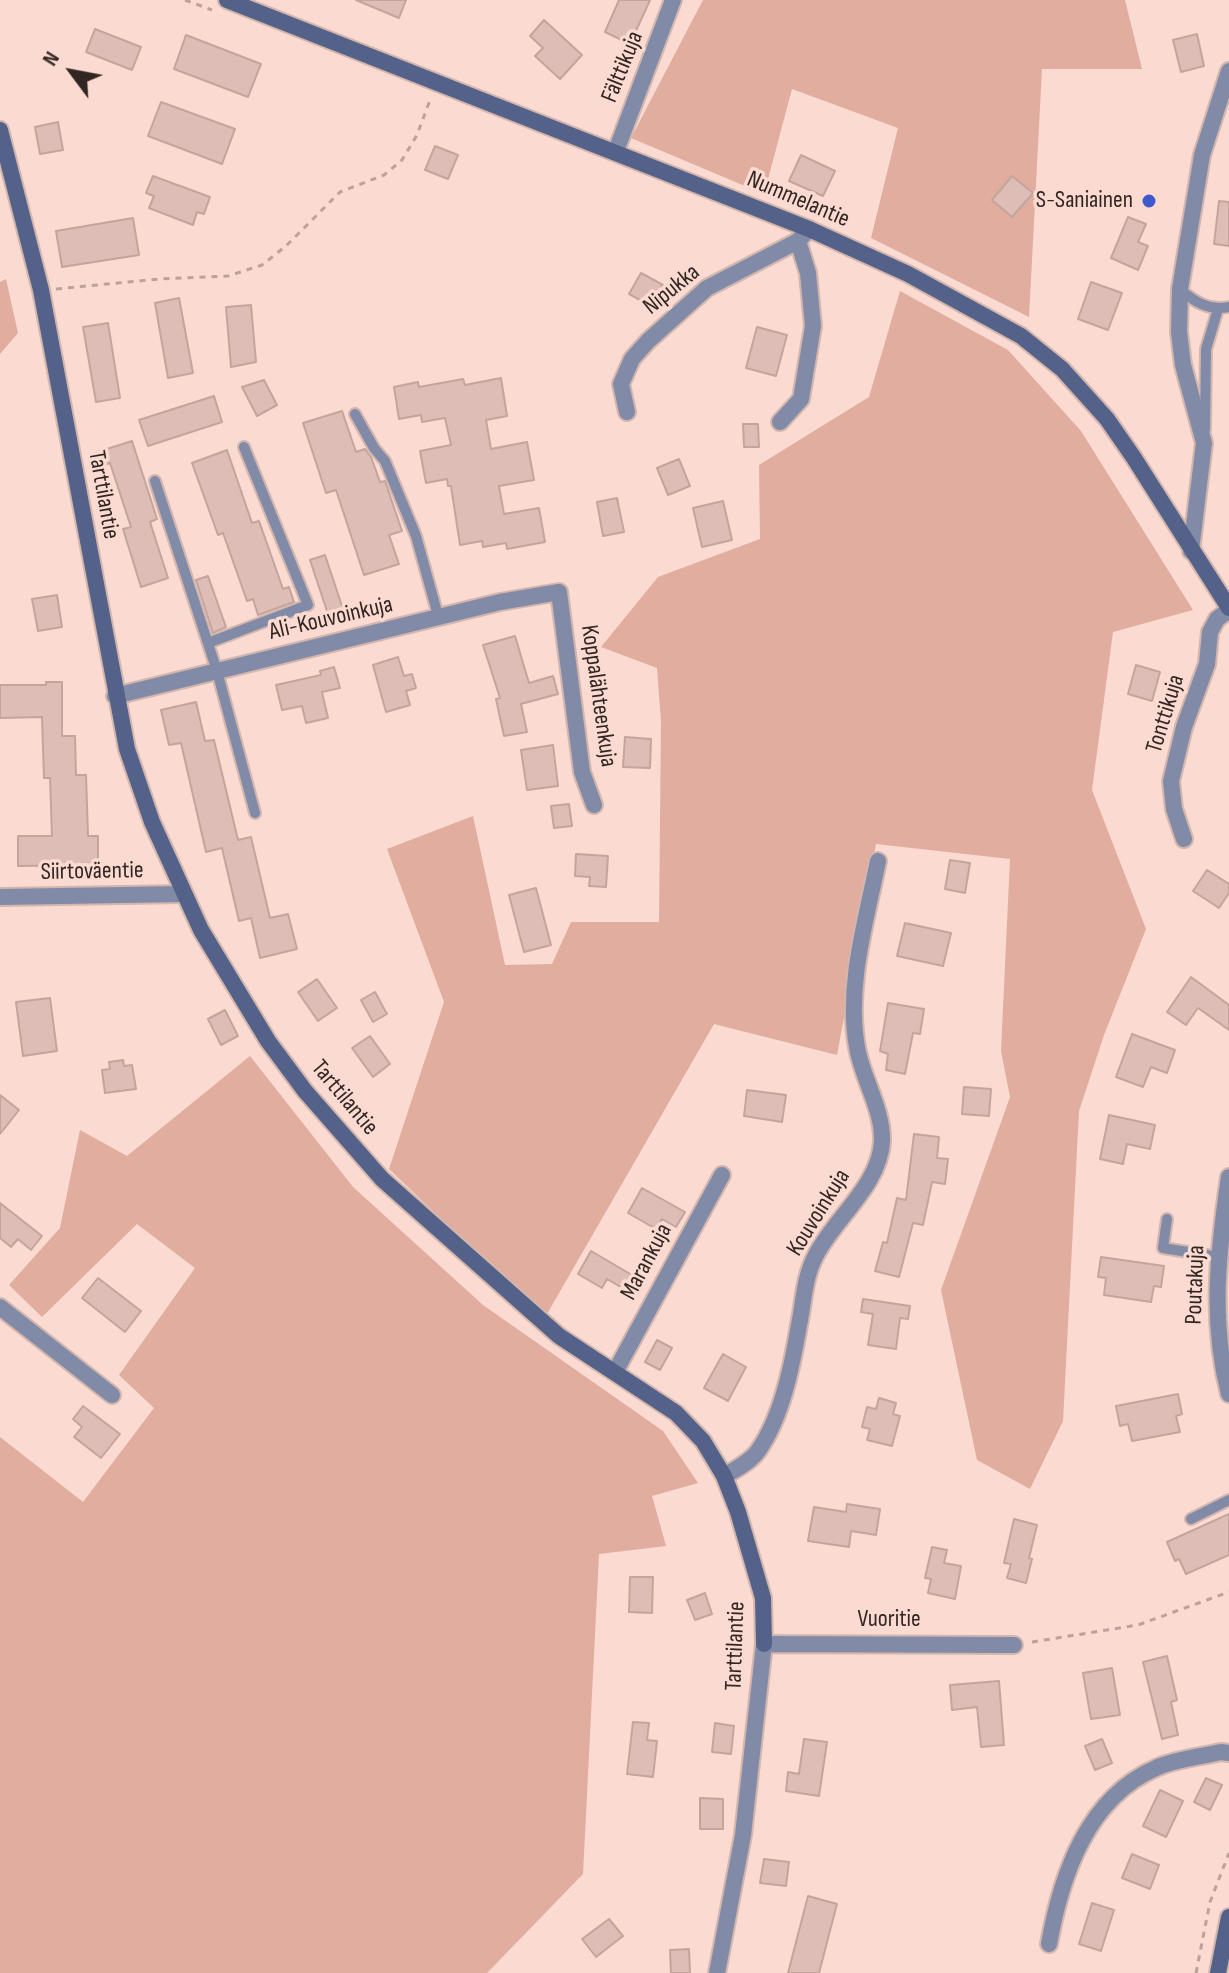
<!DOCTYPE html>
<html>
<head>
<meta charset="utf-8">
<style>
	body { margin:0 }
	#map { position:relative; width:1229px; height:1973px; overflow:hidden; background:#fbdad1; font-family:"Sofia Sans Condensed",sans-serif }
	canvas { display:block }
	.north { position:absolute; left:32px; top:32px; width:80px; height:80px; -webkit-text-stroke:6px #fbdad1; paint-order:stroke; rotate:302deg; font-size:22px; font-weight:700; line-height:32px; text-align:center; color:#322622 }
	.north::after { content:''; display:block; margin:auto; width:28px; height:36px; background:#322622; clip-path:polygon(50% 0,100% 100%,50% 72%,0 100%) }
</style>
</head>
<body>
<div id="map">
<canvas width="1229" height="1973"></canvas>
<div class="north">N</div>
</div>
<script>
const ctx = document.querySelector('canvas').getContext('2d');
ctx.lineJoin = 'round';
function fillPath(path, color) {
  ctx.fillStyle = color;
  ctx.fill(path, 'evenodd');
}
function stroke(path, color, width, dash) {
  ctx.strokeStyle = color;
  ctx.lineWidth = width;
  ctx.lineCap = dash ? 'butt' : 'round';
  ctx.setLineDash(dash || []);
  ctx.stroke(path);
}
function label(font, color, halo, rows, align = 'center') {
  ctx.font = font + ' "Sofia Sans Condensed",sans-serif';
  ctx.lineWidth = 7;
  ctx.setLineDash([]);
  ctx.textBaseline = 'middle';
  ctx.strokeStyle = halo;
  ctx.fillStyle = color;
  for (const [text, x, y, turn = 0] of rows) {
    ctx.save();
    ctx.translate(x, y);
    ctx.rotate((+turn || 0) * Math.PI / 180);
    ctx.textAlign = isNaN(turn) ? turn : align;
    if (halo) ctx.strokeText(text, 0, 0);
    ctx.fillText(text, 0, 0);
    ctx.restore();
  }
}
const green = new Path2D(`
	M703,0H1125L1142,69H1042L1029,317L871,238L898,128L792,89L764,194L631,138Z
	M6,279L18,333L0,354V282Z
	M900,291L1008,350L1081,431L1193,610L1113,632L1092,790L1146,929L1104,1035L1079,1111L1063,1421L1030,1489L977,1460L941,1290L1010,1097L1001,1051L1010,859L876,844L837,1055L714,1024L547,1314L506,1281L389,1169L444,1002L387,849L473,816L505,965L552,964L571,922H659L661,722L657,668L601,647L658,577L760,539L759,465L869,397Z
	M250,1056L353,1187L483,1305L663,1431L698,1483L652,1496L666,1546L599,1554L583,1874L487,1973H0V1437L83,1502L154,1408L119,1375L195,1268L137,1224L42,1317L9,1285L60,1228L80,1130L127,1156Z`);
const building = new Path2D(`
	M356,0H406L399,18Z
	M619,0H650L630,44L605,32Z
	M544,20L582,55L560,79L535,56L543,48L530,36Z
	M95,29L141,47L132,70L86,52Z
	M1197,34L1204,66L1181,72L1173,40Z
	M186,35L261,64L248,97L174,69Z
	M161,102L235,129L222,164L148,136Z
	M58,122L63,150L40,154L35,127Z
	M435,146L458,155L448,179L425,170Z
	M801,155L835,171L823,196L789,181Z
	M153,176L210,197L204,214L197,212L193,225L149,208L154,196L146,193Z
	M1012,176L1033,193L1012,217L992,200Z
	M1219,201L1229,202V246L1214,244Z
	M1128,217L1146,224L1138,242L1148,246L1138,270L1111,258Z
	M133,218L139,255L62,267L56,231Z
	M641,273L663,285L651,306L629,294Z
	M1091,282L1122,293L1108,330L1078,319Z
	M179,298L193,373L168,378L155,303Z
	M251,305L256,362L231,367L226,307Z
	M108,323L120,398L96,402L83,327Z
	M757,327L787,335L776,376L746,368Z
	M501,378L507,416L486,420L491,449L527,442L534,480L499,486L504,514L539,508L545,542L507,549L506,543L483,547L482,541L460,545L451,486H448L447,479L426,483L420,451L451,445L445,418L422,422L421,415L399,419L394,387L418,382L419,387L463,379L465,385Z
	M264,380L277,405L257,416L242,387Z
	M214,396L222,422L148,446L139,420Z
	M342,411L356,452L365,449L371,457L380,482L385,481L402,531L389,535L399,564L364,575L336,490L326,493L303,423Z
	M743,424H758L759,447H744Z
	M132,441L157,519L150,522L168,578L141,587L123,529L131,527L110,463L92,469L88,455Z
	M227,450L252,523L259,521L283,589L289,587L294,602L258,615L253,599L247,601L223,533L218,535L192,463Z
	M679,459L690,486L668,495L657,468Z
	M617,498L624,532L603,536L597,502Z
	M723,501L732,540L702,547L693,508Z
	M325,555L343,609L328,614L310,560Z
	M208,576L226,627L213,633L196,580Z
	M57,595L62,627L38,631L32,599Z
	M515,636L529,683L553,676L558,694L521,704L527,732L504,736L496,699L500,698L483,645Z
	M398,657L404,676L412,674L416,688L406,691L410,705L386,712L373,665Z
	M1136,665L1160,672L1152,701L1128,694Z
	M334,667L340,688L322,692L328,718L306,723L302,706L282,710L276,685L321,675L320,671Z
	M46,682H62V736H75L76,775H86L88,836H98V865L18,866V836H52L50,778H44L42,717L0,718V685H46Z
	M196,702L205,741L214,740L238,840L251,837L270,918L288,914L297,949L260,958L251,918L239,921L222,848L206,852L181,743L169,745L161,710Z
	M625,737L651,739L650,768L623,767Z
	M553,745L558,786L527,790L521,750Z
	M569,804L572,826L554,828L551,806Z
	M576,854L608,856L606,887L589,886L590,877L575,876Z
	M950,860L970,863L965,893L945,889Z
	M1207,870L1229,884V893L1219,908L1193,891Z
	M536,888L551,945L524,952L509,895Z
	M905,923L951,933L943,966L897,956Z
	M1191,977L1229,1005V1030L1198,1008L1186,1025L1167,1012Z
	M317,979L337,1008L318,1021L298,992Z
	M375,992L387,1014L373,1022L361,1000Z
	M50,998L57,1051L23,1056L16,1002Z
	M888,1003L924,1009L920,1034L913,1033L905,1074L886,1070L888,1054L880,1051Z
	M225,1010L238,1036L221,1045L208,1019Z
	M1132,1034L1175,1050L1167,1073L1151,1067L1143,1087L1116,1077Z
	M370,1036L390,1064L373,1077L352,1048Z
	M123,1060L124,1066L132,1065L136,1089L105,1093L102,1070L110,1069L109,1062Z
	M964,1087L991,1089L989,1116L962,1114Z
	M747,1090L786,1095L782,1122L744,1116Z
	M0,1095L19,1110L0,1134Z
	M1109,1115L1155,1125L1150,1149L1127,1144L1123,1164L1100,1159Z
	M914,1134L939,1137L937,1158L948,1159L945,1184L932,1182L923,1225L913,1223L899,1277L875,1271L883,1242L887,1243L897,1198L906,1200Z
	M642,1188L685,1212L676,1227L662,1219L656,1229L628,1213Z
	M0,1203L42,1236L31,1250L18,1239L11,1247L0,1238Z
	M591,1251L632,1275L624,1289L607,1279L602,1288L578,1274Z
	M1101,1257L1164,1266L1161,1287L1154,1286L1151,1302L1104,1295L1106,1278L1098,1277Z
	M98,1278L141,1311L125,1332L82,1298Z
	M863,1299L910,1306L908,1319L900,1318L896,1349L868,1345L873,1314L861,1312Z
	M657,1340L672,1348L660,1370L645,1362Z
	M723,1354L746,1367L728,1401L704,1388Z
	M1178,1394L1182,1414L1176,1416L1180,1432L1132,1441L1128,1424L1120,1426L1116,1406Z
	M879,1398L896,1403L893,1414L900,1416L892,1446L867,1440L870,1429L862,1427L867,1407L876,1409Z
	M83,1406L120,1434L101,1458L74,1437L82,1427L73,1419Z
	M847,1504L880,1509L876,1535L851,1531L849,1547L808,1541L814,1507L846,1512Z
	M1229,1514V1555L1186,1574L1179,1559L1175,1561L1167,1542Z
	M1014,1519L1037,1525L1029,1558L1032,1559L1026,1583L1007,1578L1011,1564L1004,1563Z
	M932,1547L947,1550L944,1563L961,1566L955,1599L928,1593L931,1579L925,1578Z
	M630,1577H653L652,1613L629,1612Z
	M705,1593L712,1614L695,1620L687,1600Z
	M1167,1656L1177,1700L1171,1702L1178,1735L1162,1739L1143,1662Z
	M1112,1668L1120,1715L1091,1719L1083,1673Z
	M999,1681L1004,1745L981,1747L977,1707L952,1710L950,1685Z
	M633,1722L649,1723L647,1740L657,1741L653,1777L627,1774Z
	M715,1723L734,1726L731,1754L712,1752Z
	M804,1739L827,1742L819,1796L786,1791L788,1772L799,1774Z
	M1102,1739L1112,1763L1095,1770L1085,1746Z
	M1206,1778L1222,1785L1210,1810L1194,1802Z
	M1160,1790L1183,1801L1166,1837L1143,1826Z
	M700,1798L723,1799V1829H700Z
	M1132,1854L1159,1865L1150,1889L1122,1878Z
	M764,1859L789,1862L786,1886L760,1883Z
	M808,1896L837,1904L819,1973H788Z
	M1092,1903L1114,1910L1101,1951L1079,1944Z
	M609,1919L623,1936L596,1957L582,1939Z
	M689,1949L690,1973H671L670,1950Z`);
const path = new Path2D(`
	M185,0L212,10
	M56,289L159,279L228,276L262,265L286,246L340,192L384,175L402,160L417,135L430,100
	M1032,1642L1138,1625L1229,1592
	M1196,1973L1210,1902L1229,1853`);
const lane = new Path2D(`
	M1180,289C1194,302 1209,311 1229,307
	M355,414L374,448L385,461L416,536L439,619
	M1205,429L1206,349L1218,309
	M155,481L217,671L255,813
	M208,643L308,605L244,447
	M1167,1219L1163,1248L1219,1257
	M1191,1519L1229,1500`);
const street = new Path2D(`
	M616,151L673,0
	M627,412L621,384L632,359L648,341L707,288L798,241L809,229
	M780,422L801,399L813,326L808,273L798,241
	M1191,551L1204,443L1183,365L1179,332L1180,289L1202,155L1229,71
	M115,696L500,602L559,592L582,772L594,805
	M1184,839L1174,809L1171,781L1184,727L1207,664L1210,632L1217,619L1229,610
	M0,897L183,894
	M1229,1177C1218,1252 1210,1320 1229,1394
	M0,1307L112,1395
	M615,1372L722,1175
	M724,1476C735,1470 750,1462 758,1451C782,1417 792,1366 799,1325C804,1301 804,1277 816,1255C835,1218 880,1185 882,1141C883,1109 862,1078 857,1047C846,986 866,921 878,861
	M1049,1944C1061,1876 1087,1798 1156,1768C1175,1759 1200,1757 1221,1752L1229,1753
	M717,1973L743,1835L764,1644L1014,1645`);
const secondary = new Path2D(`
	M227,0L809,229L908,274L1021,336L1062,369L1107,419L1134,458L1229,608
	M0,130L41,290L127,749L152,822L201,930L268,1041L305,1091L382,1179L559,1336L676,1413L703,1441L724,1476L738,1512L763,1598L764,1644
	M1218,1973L1229,1917`);
const markers = [
	[1149,201,8,"#3e59cc"]
];
const streetNames = [
	["Fälttikuja",623,67,-68],
	["Nummelantie",798,200,23],
	["Nipukka",672,290,-39],
	["Tarttilantie",103,495,80],
	["Ali-Kouvoinkuja",331,619,-13],
	["Koppalähteenkuja",598,696,82],
	["Tonttikuja",1166,714,-73],
	["Siirtoväentie",92,872,-1],
	["Tarttilantie",344,1098,50],
	["Kouvoinkuja",819,1213,-58],
	["Marankuja",647,1262,-62],
	["Poutakuja",1196,1285,-88],
	["Vuoritie",889,1620],
	["Tarttilantie",736,1646,-88]
];
const poiNames = [
	["S-Saniainen",1133,201]
];
fillPath(green, '#e0ad9e');
fillPath(building, '#ddbdb5');
stroke(building, '#c4a59c', 2);
stroke(lane, '#d3b6ae', 14);
stroke(street, '#d3b6ae', 20);
stroke(secondary, '#d3b6ae', 20);
stroke(path, '#bda29b', 3, [6, 6]);
stroke(lane, '#818ba7', 10);
stroke(street, '#818ba7', 16);
stroke(secondary, '#546289', 16);
for (const [x, y, r, color] of markers) {
  const dot = new Path2D();
  dot.arc(x, y, r, 0, 2 * Math.PI);
  ctx.fillStyle = color;
  ctx.fill(dot);
  stroke(dot, '#fbdad1', 3);
}
label('24px', '#322622', '#fbdad1', streetNames);
label('24px', '#322622', '#fbdad1', poiNames, 'right');
</script>
</body>
</html>
